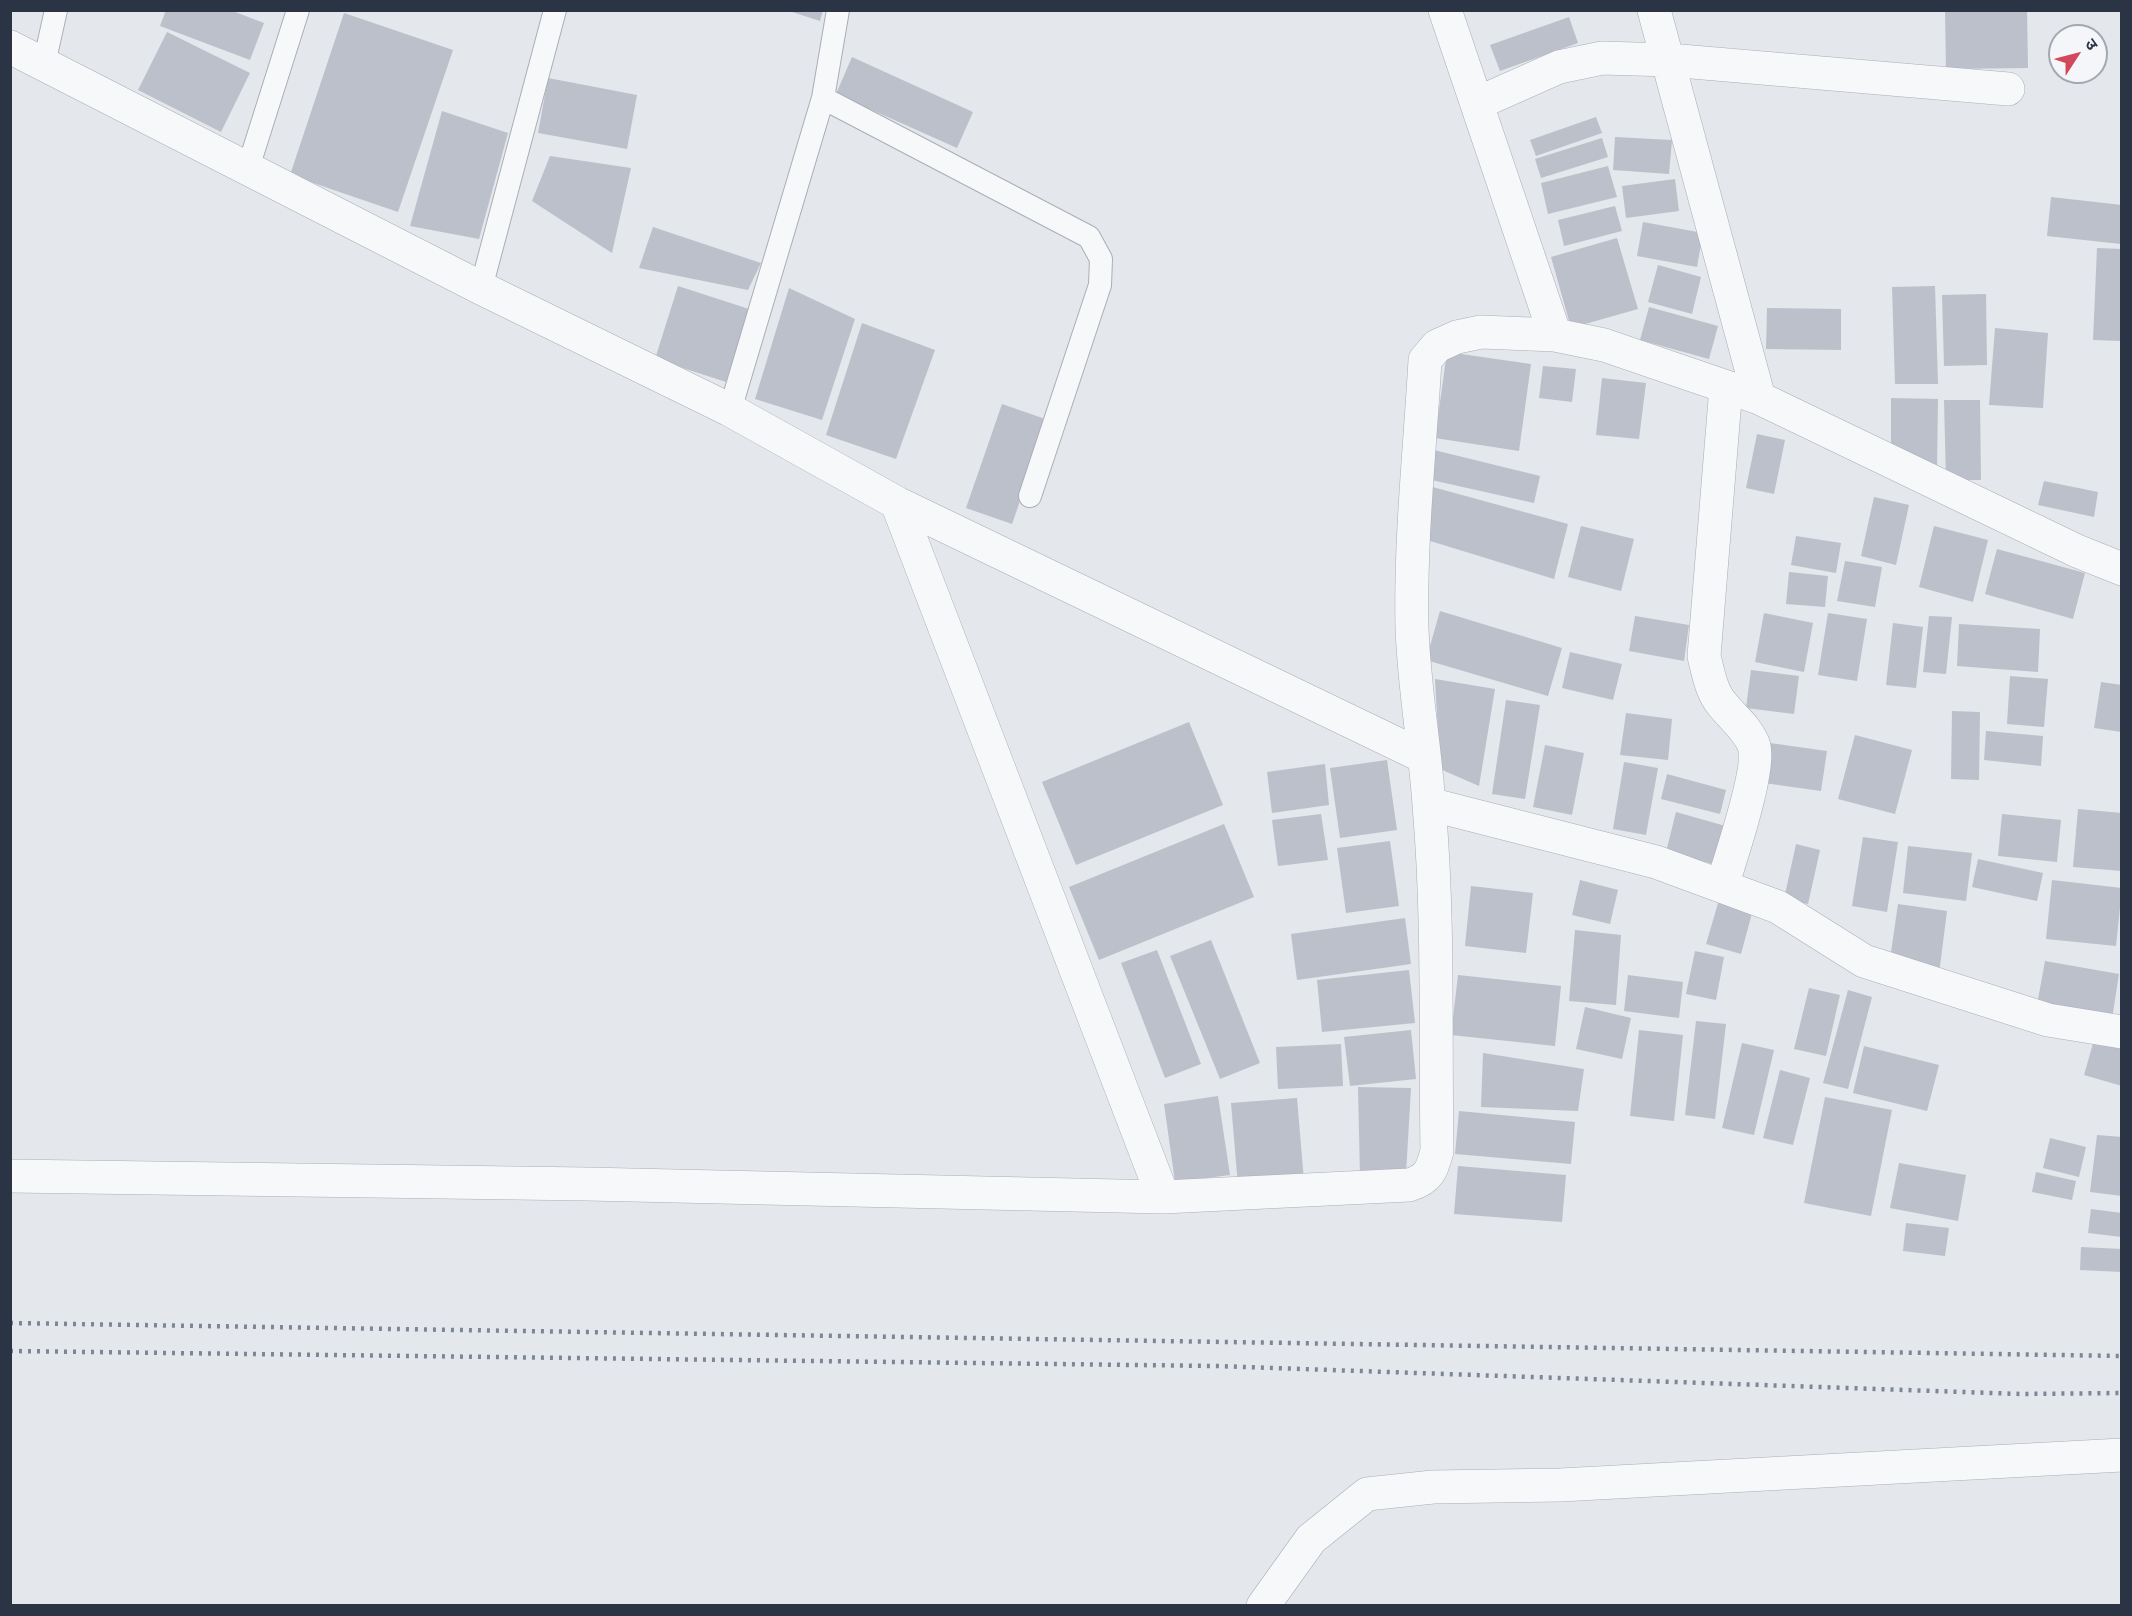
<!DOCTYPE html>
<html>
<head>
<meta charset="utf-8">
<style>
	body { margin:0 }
	#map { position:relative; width:2132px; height:1616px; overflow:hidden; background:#e4e7ec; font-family:"Work Sans","Noto Sans Devanagari",sans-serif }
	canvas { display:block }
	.frame { position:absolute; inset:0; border:12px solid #2b3445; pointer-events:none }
	.north { position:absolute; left:2048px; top:24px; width:60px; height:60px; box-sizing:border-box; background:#f4f6f9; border:2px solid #a4a8b1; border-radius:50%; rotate:54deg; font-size:16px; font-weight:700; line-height:24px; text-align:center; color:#2b3445 }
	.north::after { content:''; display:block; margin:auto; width:21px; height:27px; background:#d1495b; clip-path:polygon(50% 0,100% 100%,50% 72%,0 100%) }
</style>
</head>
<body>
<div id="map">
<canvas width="2132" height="1616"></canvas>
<div class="frame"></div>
<div class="north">उ</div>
</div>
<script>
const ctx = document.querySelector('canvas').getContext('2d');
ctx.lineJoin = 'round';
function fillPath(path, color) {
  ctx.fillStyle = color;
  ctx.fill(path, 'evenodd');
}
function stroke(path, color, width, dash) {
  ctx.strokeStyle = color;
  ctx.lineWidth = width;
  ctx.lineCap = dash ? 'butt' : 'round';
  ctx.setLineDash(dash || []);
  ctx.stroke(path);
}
const building = new Path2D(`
	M166,10H230L264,23L250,60L160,26Z
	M786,10H823L820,21Z
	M1945,10H2027L2028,68L1946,69Z
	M344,13L453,50L398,212L290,175Z
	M1569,17L1578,43L1500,71L1490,45Z
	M167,32L250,73L221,132L138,90Z
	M852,57L973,112L957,148L836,94Z
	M548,78L637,95L627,149L538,133Z
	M442,111L508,133L479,239L410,226Z
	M1596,117L1602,133L1536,156L1530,140Z
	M1615,137L1672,140L1669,174L1613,170Z
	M1602,138L1608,157L1541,178L1535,159Z
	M550,156L631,168L612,253L532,201Z
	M1608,166L1617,197L1548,214L1541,183Z
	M1675,179L1679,211L1626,218L1622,186Z
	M2051,197L2122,205L2121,244L2047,236Z
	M1615,206L1622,231L1564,246L1558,220Z
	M1643,222L1703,233L1697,267L1637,256Z
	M653,227L761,263L748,290L639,268Z
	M1617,238L1638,309L1571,328L1551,257Z
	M2097,248L2122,249V341L2093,340Z
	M1658,265L1701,277L1692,314L1648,302Z
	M678,286L749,309L726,382L655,359Z
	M1935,286L1938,384H1895L1892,287Z
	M789,288L855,319L822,420L755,399Z
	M1986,294L1987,365L1944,366L1942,295Z
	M1649,307L1718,326L1709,359L1640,340Z
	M1767,308L1841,309V350L1766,349Z
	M862,323L935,350L896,459L826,435Z
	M1995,328L2048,333L2043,408L1989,405Z
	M1447,352L1531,364L1519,451L1435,438Z
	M1543,366L1576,369L1572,402L1539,398Z
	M1602,378L1646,383L1639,439L1596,435Z
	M1891,398L1938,399L1937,471L1891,454Z
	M1944,400H1980L1981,480H1946Z
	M1002,404L1048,420L1012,524L966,508Z
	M1757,434L1785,440L1774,494L1746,488Z
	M1434,450L1540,476L1534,503L1427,479Z
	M2044,481L2098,492L2094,517L2038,505Z
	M1429,486L1568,524L1554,579L1427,540Z
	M1874,497L1909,505L1896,565L1861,556Z
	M1581,526L1634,539L1621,591L1568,577Z
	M1934,526L1988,540L1973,602L1919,587Z
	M1796,536L1841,543L1836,573L1791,565Z
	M1997,549L2085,573L2073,619L1985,594Z
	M1845,561L1882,567L1875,607L1837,601Z
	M1789,572L1828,576L1825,607L1786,604Z
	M1440,611L1562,648L1548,696L1426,660Z
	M1764,613L1813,623L1804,672L1755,662Z
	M1828,613L1867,619L1857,681L1818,675Z
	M1635,616L1689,625L1684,661L1629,651Z
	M1929,616L1952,617L1946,674L1923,672Z
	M1893,623L1923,627L1916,688L1886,685Z
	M1959,624L2040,629L2038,672L1957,666Z
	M1570,652L1622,664L1613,700L1562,688Z
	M1751,670L1799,676L1794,714L1746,708Z
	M2010,676L2048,679L2044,727L2007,724Z
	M1435,679L1495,689L1479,786L1440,769Z
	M2101,682L2122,685V732L2094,728Z
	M1506,700L1540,705L1525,799L1492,794Z
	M1952,711L1980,712L1979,780L1951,779Z
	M1626,713L1672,719L1668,760L1620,755Z
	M1189,722L1223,805L1076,865L1042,782Z
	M1986,731L2043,736L2041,766L1984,760Z
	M1855,735L1912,750L1895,814L1838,799Z
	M1770,743L1827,751L1821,791L1764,783Z
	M1545,745L1584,753L1572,815L1533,807Z
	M1387,760L1397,830L1340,838L1330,768Z
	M1624,762L1658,768L1646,835L1613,829Z
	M1325,764L1329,805L1272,813L1267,772Z
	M1667,774L1726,790L1720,814L1661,799Z
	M2078,809L2122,813V871L2073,867Z
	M1676,812L1729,827L1721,866L1666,852Z
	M1321,814L1328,860L1278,866L1272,820Z
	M2002,814L2061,820L2057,862L1998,856Z
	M1224,824L1254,897L1099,960L1069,887Z
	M1863,837L1898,842L1887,912L1852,906Z
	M1390,841L1399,906L1346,913L1337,848Z
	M1796,844L1820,850L1808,904L1784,899Z
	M1908,846L1972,853L1966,901L1903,893Z
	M1978,859L2043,873L2037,901L1972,887Z
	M1580,880L1618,890L1610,924L1572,915Z
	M2052,880L2122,888L2116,946L2046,939Z
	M1471,886L1533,893L1526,953L1465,946Z
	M1721,893L1755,902L1741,954L1706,944Z
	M1898,904L1947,911L1939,974L1889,966Z
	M1405,918L1411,964L1297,980L1291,934Z
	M1575,930L1621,935L1616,1005L1569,1001Z
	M1211,940L1260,1063L1220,1079L1170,956Z
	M1157,950L1201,1064L1165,1078L1121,963Z
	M1695,951L1724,957L1716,1000L1686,994Z
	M2045,961L2119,974L2112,1019L2037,1005Z
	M1409,970L1415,1023L1322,1032L1317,980Z
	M1458,975L1561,986L1555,1046L1451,1035Z
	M1628,975L1683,982L1679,1018L1624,1011Z
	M1809,988L1840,995L1826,1056L1794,1049Z
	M1848,990L1872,997L1848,1089L1823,1083Z
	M1585,1007L1631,1018L1622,1059L1576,1049Z
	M1696,1021L1726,1024L1715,1119L1685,1115Z
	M1411,1030L1416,1079L1350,1086L1344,1037Z
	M1639,1030L1683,1035L1674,1121L1630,1116Z
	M2094,1040L2122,1048V1086L2084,1075Z
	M1742,1043L1774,1050L1754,1135L1722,1128Z
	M1341,1044L1343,1086L1278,1089L1276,1047Z
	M1864,1046L1939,1065L1927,1111L1853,1093Z
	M1483,1053L1584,1069L1578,1111L1481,1107Z
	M1780,1070L1810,1078L1793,1145L1763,1138Z
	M1358,1087L1411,1088L1406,1174L1360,1176Z
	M1218,1096L1230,1175L1175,1182L1164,1104Z
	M1825,1097L1892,1110L1871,1216L1804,1203Z
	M1297,1098L1304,1181L1238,1186L1231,1103Z
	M1459,1111L1575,1122L1571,1164L1455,1154Z
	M2097,1135L2122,1137V1196L2090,1192Z
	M2050,1138L2086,1147L2079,1177L2043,1168Z
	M1899,1163L1966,1175L1958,1221L1890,1208Z
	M1458,1166L1566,1175L1562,1222L1454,1214Z
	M2036,1172L2076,1181L2072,1200L2032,1192Z
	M2091,1209L2122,1213V1237L2088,1233Z
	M1906,1223L1949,1228L1945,1256L1903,1251Z
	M2081,1247L2122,1249V1272L2080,1270Z`);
const service = new Path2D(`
	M44,64L56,10
	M823,98L1089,237L1101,259L1100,285L1030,496
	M248,168L298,10
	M481,288L555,10
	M730,410L823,98L838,10`);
const minor = new Path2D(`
	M1445,10L1555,335
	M1654,10L1759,398
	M10,47L481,288L730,410L897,503L1422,756
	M1478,103L1559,67L1602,58L1669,60L2008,89
	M897,503L1163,1197
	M1429,804L1656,862L1778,907L1864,961L2048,1020L2122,1032
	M1722,886C1730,860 1763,764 1753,743C1745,726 1733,718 1722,704C1711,691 1708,672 1704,656L1726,387
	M10,1176L587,1184L1163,1197L1409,1185C1429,1179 1432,1170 1437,1151C1435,1036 1439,920 1429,805C1425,746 1414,688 1412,628C1410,539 1420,449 1425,360L1437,346L1457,337L1481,332L1555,335L1604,345L1759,398L2077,551L2122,569
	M1263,1606L1311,1539L1367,1494L1433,1487L1560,1485L2122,1455`);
const rail = new Path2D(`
	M10,1323L2122,1356
	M10,1351L1216,1366L2021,1394L2122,1393`);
fillPath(building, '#bbc0ca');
stroke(service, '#a9aeb7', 24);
stroke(minor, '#a9aeb7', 34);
stroke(service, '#f7f8fa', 22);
stroke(minor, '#f7f8fa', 33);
stroke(rail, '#7d8696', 4.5, [3, 6]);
</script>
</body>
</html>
